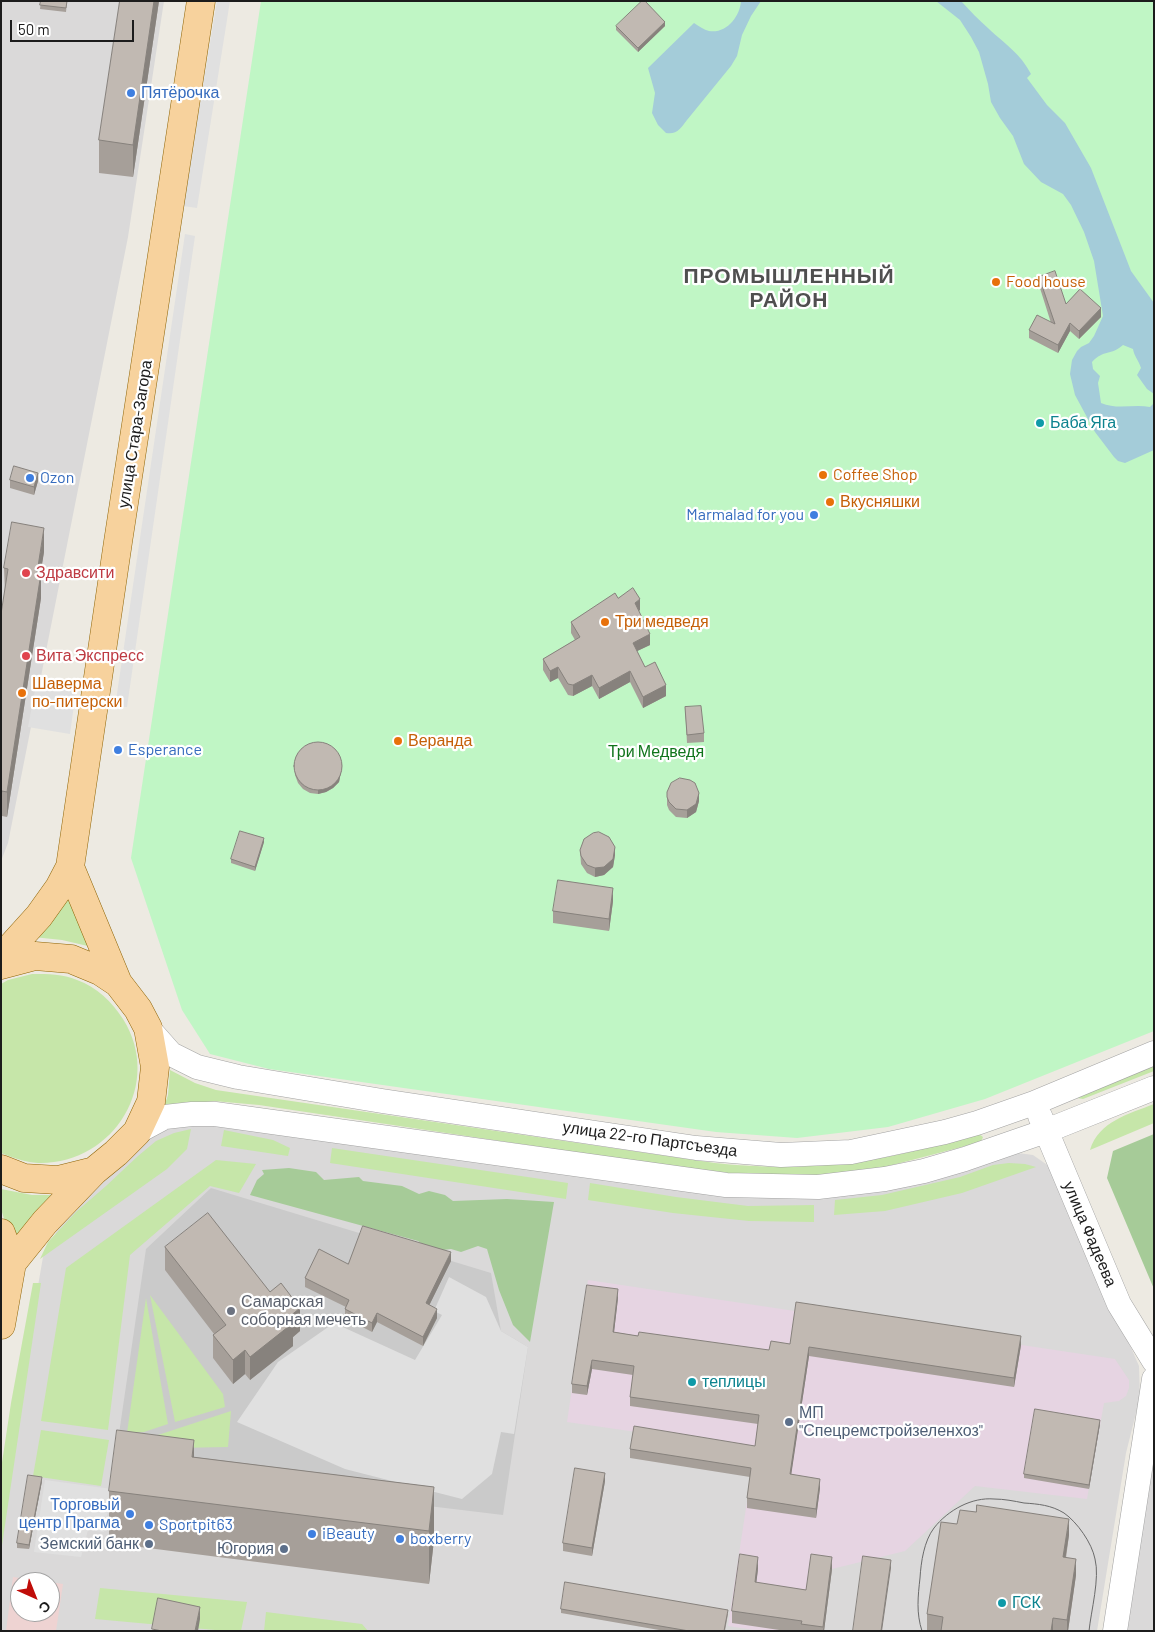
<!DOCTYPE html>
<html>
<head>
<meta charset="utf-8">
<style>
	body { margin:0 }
	#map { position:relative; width:1155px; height:1632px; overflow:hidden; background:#edeae2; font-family:Barlow,sans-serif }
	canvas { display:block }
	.frame { position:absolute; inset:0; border:2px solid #1c1c1c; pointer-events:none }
	.north { position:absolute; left:10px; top:1572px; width:50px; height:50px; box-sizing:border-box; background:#fff; border:1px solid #a4a4a4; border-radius:50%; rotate:136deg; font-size:14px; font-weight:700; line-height:20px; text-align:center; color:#1c1c1c }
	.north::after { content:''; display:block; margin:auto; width:18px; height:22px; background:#c00d09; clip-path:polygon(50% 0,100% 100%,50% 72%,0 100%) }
	.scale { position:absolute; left:10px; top:20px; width:124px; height:22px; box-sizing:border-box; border:2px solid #1c1c1c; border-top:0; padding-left:6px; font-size:15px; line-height:18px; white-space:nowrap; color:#1c1c1c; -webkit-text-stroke:4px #fff; paint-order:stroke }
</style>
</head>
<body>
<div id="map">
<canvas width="1155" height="1632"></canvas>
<div class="frame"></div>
<div class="north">С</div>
<div class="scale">50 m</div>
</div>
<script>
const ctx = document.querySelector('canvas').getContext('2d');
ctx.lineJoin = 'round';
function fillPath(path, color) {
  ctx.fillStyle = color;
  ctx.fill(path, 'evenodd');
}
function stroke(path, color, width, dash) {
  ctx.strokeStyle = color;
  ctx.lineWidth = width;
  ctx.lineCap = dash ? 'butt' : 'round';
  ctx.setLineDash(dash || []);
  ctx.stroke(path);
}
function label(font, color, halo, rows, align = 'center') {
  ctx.font = font + ' Barlow,sans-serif';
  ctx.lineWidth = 4.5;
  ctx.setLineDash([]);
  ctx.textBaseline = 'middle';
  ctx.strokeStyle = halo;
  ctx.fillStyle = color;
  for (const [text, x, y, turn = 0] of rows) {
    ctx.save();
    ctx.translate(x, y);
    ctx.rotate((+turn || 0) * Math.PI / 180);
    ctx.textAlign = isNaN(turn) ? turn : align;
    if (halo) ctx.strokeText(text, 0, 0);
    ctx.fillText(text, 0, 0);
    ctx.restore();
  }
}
const residential = new Path2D(`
	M1,1H164L128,237L8,843L1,861Z
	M195,1117L703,1190L1010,1152L1033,1155L1053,1169L1139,1366L1140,1397L1126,1453L1097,1631H1V1499L43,1257L60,1225L115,1168L154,1133ZM20,1582H50V1612H20Z
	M1154,1449V1631H1125Z`);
const commercial = new Path2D(`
	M13,1577L48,1582H20V1612H50V1582L63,1584L56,1631H6Z`);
const industrial = new Path2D(`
	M588,1280L1115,1359L1129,1380V1388L1126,1396L1119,1401L1104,1403L1087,1499L975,1486L905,1551L832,1569L811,1566L802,1631H760L728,1626L755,1449L567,1422Z`);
const religious = new Path2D(`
	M211,1188L491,1273L501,1331L528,1347L503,1515L114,1468L146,1249Z`);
const grass = new Path2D(`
	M67,883L92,947L62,940L33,937Z
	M32,974C48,974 63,974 77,980C97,987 112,1002 123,1019C164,1084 113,1165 38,1163C25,1162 13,1158 1,1153V984L8,980Z
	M1154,1064V1071L1083,1099L1077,1098Z
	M170,1070L195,1083L216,1090L715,1163C770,1169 819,1168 875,1159C909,1154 944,1142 979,1134L983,1137L981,1142L881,1168L834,1175L755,1178L714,1173L259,1105L214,1101L164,1107L168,1095Z
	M1154,1104V1123L1090,1150C1099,1121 1129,1114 1154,1104Z
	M191,1129L187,1149L167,1169L40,1259L48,1242L76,1212L106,1186L138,1156L156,1141L174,1133Z
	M224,1130L273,1140L290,1148L288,1156L221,1146Z
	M332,1148L568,1183L566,1199L330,1163Z
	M216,1160L256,1164L239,1193L210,1186L130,1255L108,1430L41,1421L66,1268Z
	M1009,1163L1025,1164L1036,1167L962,1193L885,1211L834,1215L835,1200L882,1195L960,1177L993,1165Z
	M590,1183L676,1197L748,1206L814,1205V1222L749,1221L673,1213L588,1200Z
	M1,1189L32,1195H54L13,1248L1,1209Z
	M33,1283H41L1,1552V1469L11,1403Z
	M150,1295L223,1394L225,1407L175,1422Z
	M146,1298L168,1424L144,1432L127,1433Z
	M231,1411L228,1447L123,1449L152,1437Z
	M41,1430L109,1440L101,1486L33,1476Z
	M100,1588L247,1602L241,1631H226L95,1619Z
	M266,1612L362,1624L368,1631H264Z`);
const forest = new Path2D(`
	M1154,1134V1289L1107,1178L1113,1151Z
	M289,1168L316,1172L324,1180L359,1177L363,1181L402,1186L419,1194L429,1191L445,1195L453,1201L507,1199L554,1202L530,1342L513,1325L499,1290L487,1249L478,1246L461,1252L451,1249L443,1250L425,1246L418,1241L250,1195L257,1180L264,1174L262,1170Z`);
const park = new Path2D(`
	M261,1H1154V1031L985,1099L888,1127L797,1138L716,1132L269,1069L210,1054L182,1010L131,858Z`);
const parking = new Path2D(`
	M217,1H230L197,208L183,206Z
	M185,234L195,236L127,707H115Z
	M36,685L76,690L70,734L28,727Z
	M449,1277L486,1297L501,1331L528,1347L514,1434L501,1432L492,1474L462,1499L345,1469L237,1422L278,1362L334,1323L415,1360L442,1315L434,1311Z
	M45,1480L112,1489L104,1532L88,1530L81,1557L34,1552Z`);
const water = new Path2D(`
	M741,1H761L751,16L742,35L737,56L731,66L687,120C681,128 677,135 666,133L658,125L652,113L655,93L648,68L694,23C699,26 704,30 709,31C726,34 740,17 741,1Z
	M936,1H961C970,11 979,20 989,29C1006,45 1020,53 1031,74L1027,78L1047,105L1065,123L1091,168L1131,271L1154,303V394L1147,389L1137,375L1141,368C1139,361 1134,356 1133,349L1123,345C1111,356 1104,349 1092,362L1093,369L1100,376L1098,383L1101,403C1117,410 1133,404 1150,407L1154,403V450L1125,463L1118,461L1114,457L1095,432L1075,395L1070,374L1072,360L1077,351L1081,347L1089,343L1094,336L1103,316L1094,261L1084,232L1071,205L1063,194L1041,182L1024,164L1013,136L1000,118L991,102L988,84L979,52L971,37L960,20Z`);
const minor = new Path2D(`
	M148,1028L171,1054L197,1067L238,1077L382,1101L696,1148L781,1155L851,1152L945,1132L977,1123L1034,1103L1154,1053
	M1040,1116L1119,1304L1154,1361
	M137,1132L165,1117L192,1114H215L726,1185L818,1187L885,1179L924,1171L965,1159L1046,1131L1154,1088
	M1115,1631L1154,1379`);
const major = new Path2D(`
	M70,867L118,983
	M1,958L39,916L59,888L70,867L118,542L201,1
	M1,965L35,956L71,959L100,971L118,983L138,1009L148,1028L155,1067L151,1102L137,1132L116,1153L94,1171L58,1180L24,1178L1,1169
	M1,1233L12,1263
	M1,1325L12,1263L45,1222L94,1171`);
const tram = new Path2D(`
	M922,1631C916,1613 918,1596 920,1578C921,1562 924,1541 934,1528C948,1510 972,1497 994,1499C1004,1499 1014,1501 1024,1503C1038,1504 1051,1505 1064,1513C1077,1522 1092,1543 1095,1559C1100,1578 1091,1611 1089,1631`);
const wall = new Path2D(`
	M41,1H67L66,12L40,9Z
	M120,1H159L133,177L99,173V140Z
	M616,26H665L638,52L616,30Z
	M1039,277L1066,304L1101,317L1079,339L1070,331L1058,353L1029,338V330L1051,323L1039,285Z
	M10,480L38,481L34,495L10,488Z
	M44,552L40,573L41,598L7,817L2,816L1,819L5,593L4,568Z
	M618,598L640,610L639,611L650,645L637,651L645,667L666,696L643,708L630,682L599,699L592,686L573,696L568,695L558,678L550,682L543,670V659L575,640L571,633V622Z
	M685,707L704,733V742L687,743Z
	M294,763L342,767L339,782L333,788L326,792L318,794L310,793L303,789L298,783L295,775Z
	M667,792L699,801L696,812L687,818L676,817L669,810L667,805Z
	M264,842L255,871L231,863V859Z
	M580,850L615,855L613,867L604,875L595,877L587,873L581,864Z
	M613,901L609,931L553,923V911Z
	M165,1247L300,1331L293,1337V1346L250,1380L245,1374L233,1384L213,1358V1335L214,1334L165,1270Z
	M451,1261L429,1305L437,1318L423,1346L377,1322L372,1332L345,1318V1309L346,1307L305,1287V1278L348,1264Z
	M618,1298L614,1332L638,1336L769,1350L790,1344L1021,1345L1014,1387L809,1356L791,1474L820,1488L816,1518L747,1508V1498L750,1477L630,1458V1449L755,1446L758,1424L630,1406V1397L633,1375L592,1369L587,1395L572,1393V1384Z
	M1100,1424L1089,1489L1024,1478V1474Z
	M194,1457L434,1487V1540L429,1584L109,1543V1491Z
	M42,1481L29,1549L17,1548V1543Z
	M605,1481L592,1556L563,1551V1543Z
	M957,1524L1069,1535L1066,1558L1076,1575L1068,1631L927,1630V1614Z
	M758,1569L756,1583L806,1590L832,1569L824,1631H786L732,1623V1611Z
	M561,1609L728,1614L725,1631H665L561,1613Z`);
const shadedWall = new Path2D(`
	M154,1H159L133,177V145Z
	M665,22V26L638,52V48Z
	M1101,308V317L1079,339V331Z
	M1070,323V331L1058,353V345Z
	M38,473V481L34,495V487Z
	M44,528V552L37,597V573Z
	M41,573V598L7,817V792Z
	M640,599V610L635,613V603Z
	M650,634V645L633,653V643Z
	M558,667V678L550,682V671Z
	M630,671V682L599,699V688Z
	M592,675V686L573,696V685Z
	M666,685V696L643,708V697Z
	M342,763V767L339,782L333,788L326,792L318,794V790Z
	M2,791V816L1,819V795Z
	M699,793V801L696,812L687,818V810Z
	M264,838V842L255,871V867Z
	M615,847V855L613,867L604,875L595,877V868Z
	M613,888V901L609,931V919Z
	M451,1252V1261L426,1312V1303Z
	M618,1289V1298L613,1341V1332Z
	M300,1308V1331L293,1337V1346L250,1380V1357L289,1317Z
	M437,1309V1318L423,1346V1337Z
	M377,1313V1322L372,1332V1323Z
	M1021,1336V1345L1014,1387V1378Z
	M809,1347V1356L790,1483V1474Z
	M245,1350V1374L233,1384V1360Z
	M592,1360V1369L587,1395V1386Z
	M1100,1420V1424L1089,1489V1485Z
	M194,1440V1492L192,1457Z
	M605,1473V1481L592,1556V1548Z
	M42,1477V1481L29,1549V1545Z
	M820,1479V1488L816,1518V1509Z
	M434,1487V1540L429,1584V1531Z
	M1069,1519V1535L1063,1573V1557Z
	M758,1557V1569L755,1594V1582Z
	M832,1557V1569L824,1631H823Z
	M1076,1559V1575L1068,1631H1067V1620Z
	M891,1560V1568L882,1631H881Z
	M200,1607V1619L198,1631H195Z
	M1053,1618V1631H1051Z`);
const building = new Path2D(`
	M41,1H67L66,8L40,5Z
	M120,1H154L133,145L99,140Z
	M642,1H645L665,22L638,48L616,26Z
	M1055,271L1066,304L1080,289L1101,308L1079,331L1070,323L1058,345L1029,330L1037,315L1055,324L1039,277Z
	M14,466L38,473L34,487L10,480Z
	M12,522L44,528L37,573H41L7,792L2,791L1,795V614L8,569L4,568Z
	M633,588L640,599L635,603L650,634L633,643L645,667L655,662L666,685L643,697L630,671L599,688L592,675L573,685L568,684L558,667L550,671L543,659L580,637L571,622L615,593L618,598Z
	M701,706L704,733L687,735L685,707Z
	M294 766a24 24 0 1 1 48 0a24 24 0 1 1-48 0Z
	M680,778L690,780L695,783L699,793L696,804L687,810L676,809L669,802L667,797V792L671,783Z
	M240,831L264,838L255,867L231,859Z
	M599,832L609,837L615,847L613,859L604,867L595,868L587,865L581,856L580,850L584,839L593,833Z
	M558,880L613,888L609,919L553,911Z
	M208,1213L270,1292L281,1283L300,1308L289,1317L293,1323L250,1357L245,1350L233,1360L213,1335L226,1325L165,1247Z
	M363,1226L451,1252L426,1303L437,1309L423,1337L377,1313L372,1323L345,1309L349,1300L305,1278L319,1249L348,1264Z
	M587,1285L618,1289L613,1332L638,1336L639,1332L769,1350L771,1341L790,1344L796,1302L1021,1336L1014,1378L809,1347L790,1474L820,1479L816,1509L747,1498L751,1468L630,1449L634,1426L755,1446L759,1415L630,1397L634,1366L592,1360L587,1386L572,1384Z
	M1035,1409L1100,1420L1089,1485L1024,1474Z
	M117,1430L194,1440L192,1457L434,1487L429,1531L109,1491Z
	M575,1468L605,1473L592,1548L563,1543Z
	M28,1475L42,1477L29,1545L17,1543Z
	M977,1505L1069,1519L1063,1557L1076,1559L1067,1620L1053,1618L1051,1631H941L943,1617L927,1614L941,1522L957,1524L960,1510L976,1512Z
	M740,1554L758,1557L755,1582L806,1590L811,1554L832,1557L823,1627L801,1624L802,1621L732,1611Z
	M863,1556L891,1560L881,1631H853Z
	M565,1582L728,1610L724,1631H689L561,1609Z
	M158,1598L200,1607L195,1631H162L152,1629Z`);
const markers = [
	[131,93,5,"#3f7fe0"],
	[996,282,5,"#e8710a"],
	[1040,423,5,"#0f9aa8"],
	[823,475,5,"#e8710a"],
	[30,478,5,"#3f7fe0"],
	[830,502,5,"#e8710a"],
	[814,515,5,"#3f7fe0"],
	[26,573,5,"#e0444e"],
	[605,622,5,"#e8710a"],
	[26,656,5,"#e0444e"],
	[22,693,5,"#e8710a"],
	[398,741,5,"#e8710a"],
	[118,750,5,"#3f7fe0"],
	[231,1311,5,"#6b7280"],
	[692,1382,5,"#0f9aa8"],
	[789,1422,5,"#5c6f8a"],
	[130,1514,5,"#3f7fe0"],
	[149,1525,5,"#3f7fe0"],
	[312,1534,5,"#3f7fe0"],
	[400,1539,5,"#3f7fe0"],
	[149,1544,5,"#5c6f8a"],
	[284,1549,5,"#5c6f8a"],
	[1002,1603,5,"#0f9aa8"]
];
const shopNames = [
	["Пятёрочка",141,93],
	["Ozon",40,478],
	["Marmalad for you",804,515,"right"],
	["Esperance",128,750],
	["Торговый",120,1505,"right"],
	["центр Прагма",120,1523,"right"],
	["Sportpit63",159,1525],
	["iBeauty",322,1534],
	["boxberry",410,1539]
];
const foodNames = [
	["Food house",1006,282],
	["Coffee Shop",833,475],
	["Вкусняшки",840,502],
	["Три медведя",615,622],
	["Шаверма",32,684],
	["по-питерски",32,702],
	["Веранда",408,741]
];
const cultureNames = [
	["Баба Яга",1050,423],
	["теплицы",702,1382],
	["ГСК",1012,1603]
];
const streetNames = [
	["улица Стара-Загора",135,434,-81],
	["улица 22-го Партсъезда",650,1139,8],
	["улица Фадеева",1090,1234,67]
];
const healthNames = [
	["Здравсити",36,573],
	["Вита Экспресс",36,656]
];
const parkNames = [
	["Три Медведя",656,752]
];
const worshipNames = [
	["Самарская",241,1302],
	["соборная мечеть",241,1320]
];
const serviceNames = [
	["МП",799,1413,"left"],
	["\"Спецремстройзеленхоз\"",799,1431,"left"],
	["Земский банк",139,1544],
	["Югория",274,1549]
];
const districtNames = [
	["ПРОМЫШЛЕННЫЙ",789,276],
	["РАЙОН",789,300]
];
fillPath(residential, '#dad9d9');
fillPath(commercial, '#eed3d2');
fillPath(industrial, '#e6d4e2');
fillPath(religious, '#cacaca');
fillPath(grass, '#c6e6a9');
fillPath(forest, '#a6cb98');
fillPath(park, '#c0f6c5');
fillPath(parking, '#e0e0e0');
fillPath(water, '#a4ccd9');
stroke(minor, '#a3a3a3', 25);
stroke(major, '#8e6406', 29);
stroke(minor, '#fff', 24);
stroke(major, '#f7d29d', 28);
stroke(tram, '#6a6a6a', 1);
fillPath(wall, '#a69f99');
fillPath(shadedWall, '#87827d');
fillPath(building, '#c1b9b2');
stroke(building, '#87827d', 1);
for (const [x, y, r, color] of markers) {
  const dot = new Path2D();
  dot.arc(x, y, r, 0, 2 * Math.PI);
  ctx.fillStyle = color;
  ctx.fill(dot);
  stroke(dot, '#fff', 2);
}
label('16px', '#366cbe', '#fff', shopNames, 'left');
label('16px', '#c56008', '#fff', foodNames, 'left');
label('16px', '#0d838f', '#fff', cultureNames, 'left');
label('16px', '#1c1c1c', '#fff', streetNames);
label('16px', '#be3a42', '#fff', healthNames, 'left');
label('16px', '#10741b', '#fff', parkNames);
label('16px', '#5b616d', '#fff', worshipNames, 'left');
label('16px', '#4e5e75', '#fff', serviceNames, 'right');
ctx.letterSpacing = '1px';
label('bold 21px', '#4f4f4f', '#fff', districtNames);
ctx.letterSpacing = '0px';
</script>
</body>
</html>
